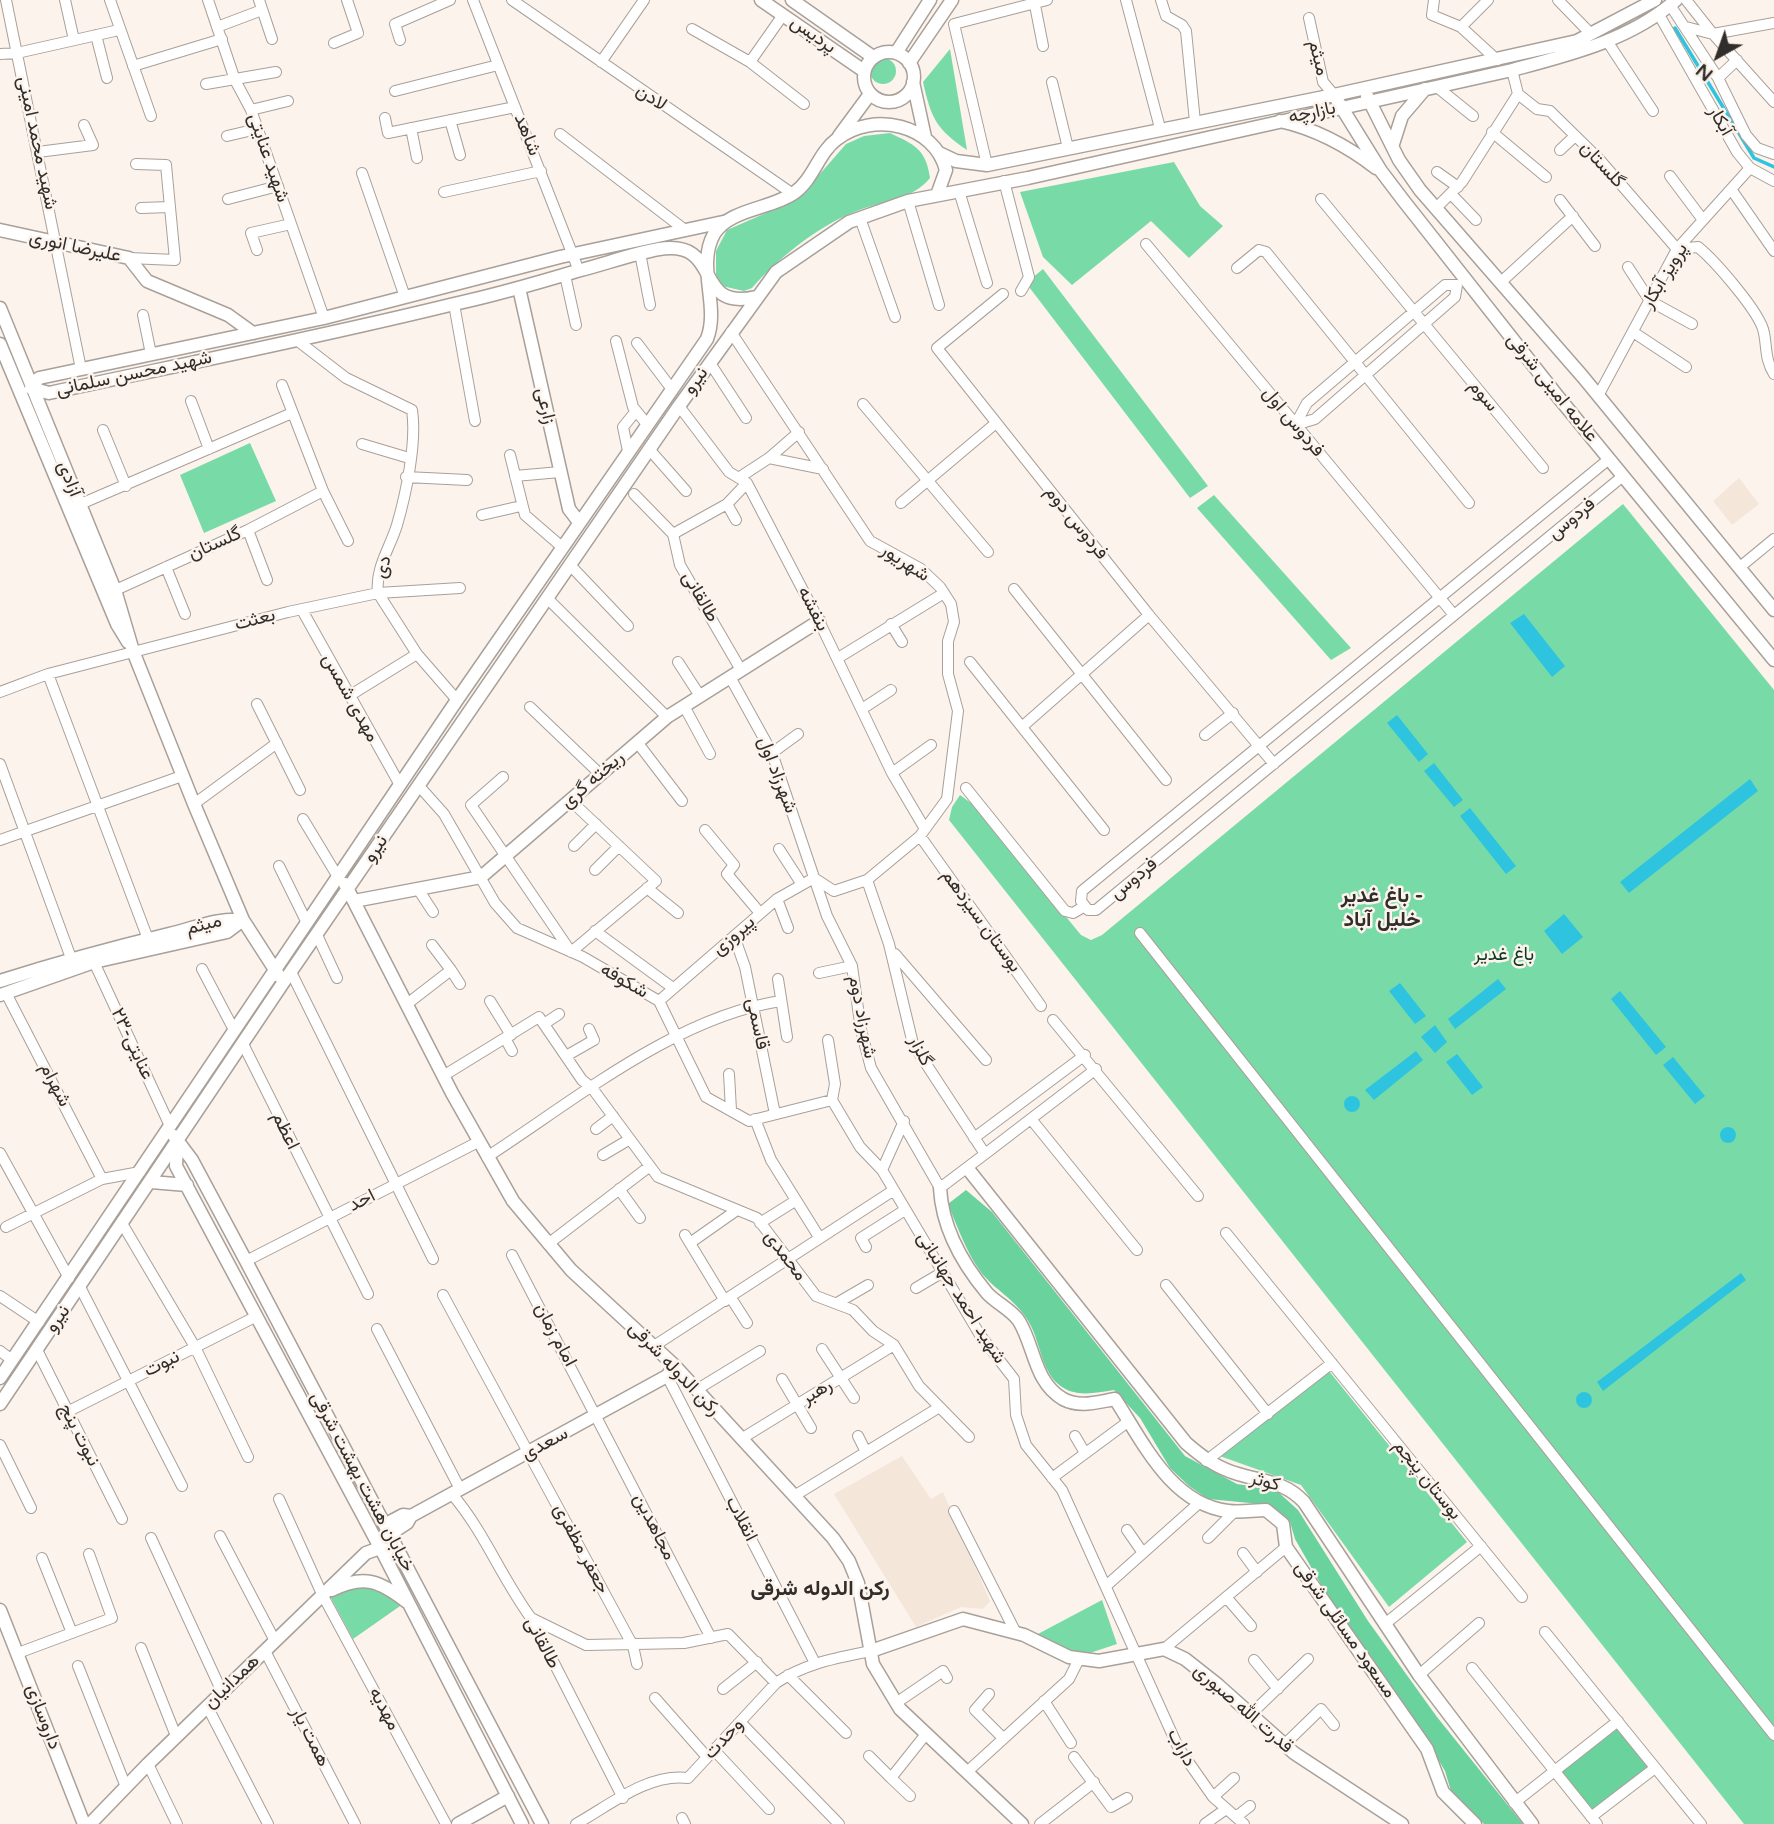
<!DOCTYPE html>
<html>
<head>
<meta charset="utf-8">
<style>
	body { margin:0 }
	#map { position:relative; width:1774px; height:1824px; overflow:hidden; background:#fcf3ec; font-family:"Varela Round",sans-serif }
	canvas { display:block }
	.north { position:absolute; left:1683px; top:21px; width:70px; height:70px; -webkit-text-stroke:5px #fcf3ec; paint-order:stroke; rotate:220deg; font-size:19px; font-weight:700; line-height:28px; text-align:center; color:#302d2a }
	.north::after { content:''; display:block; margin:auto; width:24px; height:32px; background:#302d2a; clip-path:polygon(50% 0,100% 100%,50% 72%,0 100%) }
</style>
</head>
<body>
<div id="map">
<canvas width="1774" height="1824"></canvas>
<div class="north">N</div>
</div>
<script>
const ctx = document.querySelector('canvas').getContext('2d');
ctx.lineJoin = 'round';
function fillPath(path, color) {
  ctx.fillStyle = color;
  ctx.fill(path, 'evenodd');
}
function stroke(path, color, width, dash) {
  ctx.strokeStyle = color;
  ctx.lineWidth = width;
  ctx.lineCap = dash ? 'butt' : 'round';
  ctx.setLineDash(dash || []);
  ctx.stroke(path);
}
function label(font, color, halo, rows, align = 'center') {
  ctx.font = font + ' "Varela Round",Vazirmatn,sans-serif';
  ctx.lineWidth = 5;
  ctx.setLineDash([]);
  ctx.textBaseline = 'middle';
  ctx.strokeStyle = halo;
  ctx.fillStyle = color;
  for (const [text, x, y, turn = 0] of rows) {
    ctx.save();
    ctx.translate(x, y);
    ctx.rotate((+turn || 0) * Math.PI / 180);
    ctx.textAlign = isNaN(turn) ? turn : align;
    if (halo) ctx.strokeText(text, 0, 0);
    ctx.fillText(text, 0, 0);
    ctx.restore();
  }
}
const built = new Path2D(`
	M1739,478L1759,504L1732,525L1713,501Z
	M902,1456L931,1499L943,1492L990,1601L983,1609L961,1607L916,1627L834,1494Z`);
const green = new Path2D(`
	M950,49L967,150C936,129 931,118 923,82Z
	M870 71a13 13 0 1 1 26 0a13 13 0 1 1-26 0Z
	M890,133C915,145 926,149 930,178C912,201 878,201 852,213C817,227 776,260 752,288L744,291L722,286L716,277V251L727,230L798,199L846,144L864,136Z
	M1174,162L1200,206L1223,226L1189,258L1151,221L1072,285L1043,257L1020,192Z
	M1043,269L1208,486L1190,498L1026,283Z
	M250,443L276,501L204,533L180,475Z
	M1214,495L1351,648L1331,660L1197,508Z
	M1623,504L1774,690V1735L1136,930L1774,1738V1824H1744L949,820L952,807L960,795L975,806L1081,935L1091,940L1102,935Z
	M1329,1371L1467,1542L1389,1607L1301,1485L1217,1455Z
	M362,1584L403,1604L353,1639L330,1596Z
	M1102,1600L1117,1644L1081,1656L1036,1635Z`);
const forest = new Path2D(`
	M966,1190L992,1212L1185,1456L1237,1484L1276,1490L1298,1510L1368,1621L1437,1717L1523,1824H1484L1451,1791L1445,1771L1415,1720L1323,1588L1295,1539L1290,1522L1271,1505L1208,1499L1189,1486L1170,1468L1140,1418L1114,1390C1093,1393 1075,1398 1058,1384C1042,1370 1040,1344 1031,1326C1018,1300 995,1291 980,1271C966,1251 957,1226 948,1204Z
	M1617,1726L1650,1767L1592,1811L1559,1772Z`);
const water = new Path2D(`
	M1524,614L1565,666L1552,677L1510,623Z
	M1397,715L1428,754L1419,762L1387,723Z
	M1434,763L1463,800L1454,807L1424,771Z
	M1750,779L1758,791L1629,893L1620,882Z
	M1470,808L1516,866L1506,874L1460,816Z
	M1564,914L1583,937L1562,954L1544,931Z
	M1498,979L1506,989L1455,1029L1448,1019Z
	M1400,983L1426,1016L1415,1024L1389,991Z
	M1620,991L1666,1047L1656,1055L1611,999Z
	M1435,1025L1447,1042L1435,1053L1421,1037Z
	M1416,1051L1423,1060L1374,1100L1365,1090Z
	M1457,1054L1483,1087L1472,1095L1446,1062Z
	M1673,1057L1705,1096L1695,1104L1663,1065Z
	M1344 1104a8 8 0 1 1 16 0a8 8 0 1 1-16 0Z
	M1720 1135a8 8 0 1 1 16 0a8 8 0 1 1-16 0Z
	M1741,1273L1746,1280L1603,1391L1597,1382Z
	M1576 1400a8 8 0 1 1 16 0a8 8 0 1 1-16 0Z`);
const stream = new Path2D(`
	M1675,28L1754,158L1774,167`);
const street = new Path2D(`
	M6,0L81,369
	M65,0L74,40
	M110,0L151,116
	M208,0L235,80L251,110L324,318
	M259,0L272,39
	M473,0L579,271
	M512,0L793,194
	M1034,0L1043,46
	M1126,0L1160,128
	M1161,0L1166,16L1182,25L1186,31L1195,122
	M1434,0L1432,15L1461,27L1497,60
	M1558,0L1591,34
	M1686,0L1713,34L1774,23
	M1670,5L1718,78L1746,135L1757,148L1774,154
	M1658,13L1737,152L1750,168L1774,181
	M1309,18L1323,82L1334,95
	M217,27L262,10
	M1461,27L1488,0
	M1686,27L1713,34L1774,102
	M692,29L750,62L804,104
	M96,35L107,78
	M400,40L395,24L450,0
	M1607,41L1653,111
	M334,43L358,33L347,0
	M0,54L17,53L119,30
	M601,62L644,0
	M750,62L783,15
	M133,66L222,39
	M1512,70L1518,94
	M1718,78L1737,60
	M1052,82L1068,148
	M206,84L276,72
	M1437,87L1473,116
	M395,91L498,65
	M1518,94L1537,109L1550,111L1599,159L1677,249L1698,247C1714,260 1761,313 1764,333C1767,348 1765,360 1774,374
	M251,110L288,101
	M385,118L388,133L515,107
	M450,120L460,155
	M411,128L417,158
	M1492,132L1546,177
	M560,134L685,230
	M227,136L257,129
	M1560,150L1575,136
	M38,152L93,145L84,125
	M987,165L954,24L1047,0
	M1437,172L1458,187
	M362,173L405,297
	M1670,176L1703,220
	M1004,181L1029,277L1021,291
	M1731,189L1774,251
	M959,191L987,283
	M444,192L541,171
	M1452,195L1476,220
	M228,199L278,186
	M1321,199L1543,468
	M1560,200L1595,246
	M908,201L939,305
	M141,208L170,207
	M1436,208L1462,182L1518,94
	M860,218L895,317
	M1146,244L1454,615
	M257,250L251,233L291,224
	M640,253L650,305
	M129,258L175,260L166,165L136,164
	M1628,267L1650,301L1692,324
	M1237,268L1259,250L1266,252L1469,503
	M565,275L576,325
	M1501,282L1573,216
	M1445,285H1457L1455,297L1315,419L1295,425L1307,403Z
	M1003,294L937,348L1149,615L1274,764
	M454,304L475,421
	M143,315L151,354
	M731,332L870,541L921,569L940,587L951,604L954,622L948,641V674L958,711L947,799L920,836L867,880L834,891L814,878
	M1633,332L1686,367
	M298,341L346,378L412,410C417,442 406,494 397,525C390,548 375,568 378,593L417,654L457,700
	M616,341L633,407L646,423
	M637,343L671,388
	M710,363L746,418
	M282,385L323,491L348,541
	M1598,396L1677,249L1750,168
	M191,401L209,449
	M863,404L988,552
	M679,406L729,472L747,483L819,621L892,773L925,829
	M103,430L126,486
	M362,444L409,458
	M649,449L686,491
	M628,451L623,427L636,411
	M510,455L525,515L562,547
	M769,458L823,469
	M1609,459L1082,891L1081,901L1088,910H1096L1623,476
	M515,476L560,472
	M406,477L467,480
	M740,477L769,458L799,432
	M634,494L673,534L680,565L741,670
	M901,503L996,423
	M727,504L736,520
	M76,506L292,413
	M482,515L521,506
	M248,530L267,580
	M673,534L727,504L747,483
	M570,565L628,626
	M166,567L185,614
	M1740,567L1774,539
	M1014,589L1166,780
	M109,593L248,530L323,491
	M551,602L667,717
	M302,610L400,785
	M891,624L902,642
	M838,658L944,593
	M678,662L700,696
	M970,662L1104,830
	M48,674L148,939
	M730,677L772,753L827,916L852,966L861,1030L871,1068L940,1188L985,1154L913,1044L889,944L867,880
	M0,692L48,674L288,612L378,593L460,588
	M349,696L417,654
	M257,704L300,790
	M684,706L710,754
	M530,707L600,774
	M862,709L891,690
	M1023,726L1149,615
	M1205,735L1233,713
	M637,742L682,801
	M772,753L798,734
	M0,764L71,958
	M892,773L931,745
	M503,777L471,805L571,952
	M419,786L444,814L495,903L517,928L583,957L659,1001L706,1097L749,1121L832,1100
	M966,788L1065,911L1073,913L1085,906
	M570,800L656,881L571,952
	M194,804L277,743
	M303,819L338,877
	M705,830L734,865L727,874L760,913
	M920,836L1041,1006
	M0,840L182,776
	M574,846L596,824
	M779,849L801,883
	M279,866L307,923
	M595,870L619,846
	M647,888L678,913
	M418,889L433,912
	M777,899L788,928
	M595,931L673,988
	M1140,933L1774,1735
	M317,935L337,978
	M734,936L745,967L775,1114
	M895,954L986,1060
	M94,962L170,1126
	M202,969L234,1030
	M451,970L460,984
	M291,972L433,1259
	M819,973L852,966
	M778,979L787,1037
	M6,993L102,1179
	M490,1001L511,1035
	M659,1001L777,899L814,878
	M407,1004L451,970L432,945
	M1053,1020L1198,1196
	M544,1024L559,1014
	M505,1038L512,1051
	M828,1040L835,1084L832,1100
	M243,1044L368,1294
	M566,1056L594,1040L589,1029
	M729,1074L731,1110
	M443,1076L539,1017L582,1080L592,1088L658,1177L757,1218L816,1296L853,1310L873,1331L894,1345L919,1386L969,1437
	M832,1100L860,1147L882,1170L980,1335L1014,1379L1016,1415L1026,1445L1062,1490L1178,1747L1213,1797L1244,1824
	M755,1119L771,1160L819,1237
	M1031,1119L1137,1250
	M596,1129L613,1116
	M974,1138L1085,1055
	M0,1153L69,1278
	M985,1154L1096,1069
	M603,1155L630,1139
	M487,1157C575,1100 677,1016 781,1001
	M882,1170L904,1121
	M619,1189L640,1218
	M760,1223L795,1201
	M123,1225L195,1347L248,1457
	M6,1227L102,1179L140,1172
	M1226,1233L1522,1597
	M685,1235L725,1301
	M690,1243L737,1210
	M548,1244L650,1166
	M866,1247L861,1238L905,1210
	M512,1255L711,1638
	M246,1261L478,1142
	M1166,1285L1268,1414
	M80,1287L182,1486
	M916,1288L943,1272
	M443,1295L633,1646L637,1664
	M0,1296L39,1322
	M731,1298L747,1323
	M837,1303L868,1285
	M377,1329L460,1489
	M654,1346L894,1190
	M822,1349L854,1398
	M37,1350L122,1519
	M0,1351L12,1360
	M667,1376L815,1663
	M782,1379L811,1428
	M696,1390L760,1351
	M67,1412L257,1316
	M858,1436L866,1452
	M1075,1436L1085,1453
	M741,1439L894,1345
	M0,1445L31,1508
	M1206,1461L1332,1363
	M1052,1478L1129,1421
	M452,1494C485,1533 501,1577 531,1618L623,1798
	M794,1496L938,1408
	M279,1499L322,1594L446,1824
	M954,1511L1016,1633
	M1127,1530L1143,1553
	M220,1536L275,1641
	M151,1538L222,1692
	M1208,1538L1235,1511
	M1243,1553L1257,1572
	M42,1558L72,1633
	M1106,1586L1199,1503
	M1226,1597L1251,1626
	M531,1618L586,1645L684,1643L728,1634L776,1683
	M1385,1624L1481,1546
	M1545,1632L1701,1824
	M141,1648L176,1736
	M1164,1649L1286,1547
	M265,1651L355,1824
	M18,1653L112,1618L89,1554
	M1254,1660L1278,1689
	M78,1666L126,1787
	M1472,1668L1597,1824
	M788,1675L846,1733
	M1419,1675L1479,1623
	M723,1689L757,1662
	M989,1694L975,1710L1003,1738
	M655,1698L707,1757
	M1044,1701L1071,1743
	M896,1703L943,1671L947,1678
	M207,1706L268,1824
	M1250,1715L1308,1659
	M740,1722L839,1824
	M1284,1745L1321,1709L1334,1725
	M714,1750L769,1809
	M869,1756L891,1778L926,1734
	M1074,1757L1111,1807L1127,1798
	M148,1764L177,1824
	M968,1771L1069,1679L1079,1659
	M891,1778L910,1796
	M1213,1797L1234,1778
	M1514,1803L1618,1721
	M1236,1817L1250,1806
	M1591,1817L1655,1768
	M682,1818L685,1824
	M576,1824C610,1805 648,1773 688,1778L776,1683C805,1663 837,1658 871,1651
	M1040,1824L1094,1782
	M1205,1824L1226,1809`);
const secondary = new Path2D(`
	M761,0L864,71
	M792,0L873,57
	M864 77a25 25 0 1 1 50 0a25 25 0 1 1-50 0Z
	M896,53L930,0
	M909,63L952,0
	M913,82L925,137
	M1367,96L1399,160L1420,190L1583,377L1774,610
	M1337,100L1381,171L1403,200L1559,398L1774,660
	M1280,121C1316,129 1346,145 1376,168
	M839,136L870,94
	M1393,144L1402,116L1425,89
	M939,153L956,161L987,165L1334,95L1577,41L1655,0
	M0,230L129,258L147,281L228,315L253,333
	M519,288L569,509L579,522
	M0,308L115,590L133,651L194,804L243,920L279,976
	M0,344L117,624L128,642
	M31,388L49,393C184,364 320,337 454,304C496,295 537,283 577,271C605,264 631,254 659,249C725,239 691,312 756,297
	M31,388L39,378L324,318L560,257L723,222
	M345,884L452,1093L513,1201L571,1270L675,1366L833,1538L849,1561L858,1583L873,1664L900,1709L1022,1824
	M354,901L481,877L667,717L819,621
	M0,981C56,963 111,948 169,934C196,928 214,918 243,920
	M0,995L94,962L227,932L243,920
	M174,1136L192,1160L246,1261L542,1824
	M177,1143L176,1166L383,1553L522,1824
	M968,1169L1186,1443C1202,1457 1217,1468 1238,1474C1264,1482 1284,1481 1304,1502L1419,1675L1532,1824
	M151,1182L187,1185
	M940,1188C942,1226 962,1263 987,1293C996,1303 1012,1310 1019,1321C1035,1347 1034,1382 1063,1399C1080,1408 1097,1402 1115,1399C1143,1442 1171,1504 1228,1511C1240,1513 1254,1510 1266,1510L1283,1524L1286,1547L1427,1749L1443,1792L1475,1824
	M0,1378L457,700L707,339C720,306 696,266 714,234C729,209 771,209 794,193C814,179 818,153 837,139C873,111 934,124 946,170L937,195
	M0,1404L283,983L679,406L776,272L849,222L908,201L1028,178L1512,70C1568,55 1631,40 1676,0
	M386,1524L403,1515L411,1516
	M390,1534L407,1523L411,1516L667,1376L675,1366
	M332,1590C364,1574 380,1581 407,1602
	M0,1610L84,1824
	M871,1651L963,1619L1024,1635L1069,1657L1099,1661L1164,1649L1185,1659L1218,1685L1294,1753L1402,1824
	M90,1824L148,1764L366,1553L380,1548L387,1550
	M458,1824L508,1796`);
const streetNames = [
	["پردیس",813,35,35],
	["میثم",1318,58,76],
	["لادن",651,98,34],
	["بازارچه",1312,113,-12],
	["آبکار",1720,121,60],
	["شاهد",527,135,68],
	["شهید محمد امینی",37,143,78],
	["شهید عنایتی",268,158,71],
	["گلستان",1602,165,47],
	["علیرضا انوری",75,247,12],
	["پرویز آبکار",1665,276,-59],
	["شهید محسن سلمانی",134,374,-12],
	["نیرو",696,381,-55],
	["علامه امینی شرقی",1552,388,51],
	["سوم",1483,396,50],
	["زارعی",545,406,77],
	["فردوس اول",1293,422,50],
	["آزادی",69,479,68],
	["فردوس",1572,519,-39],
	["فردوس دوم",1076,523,51],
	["گلستان",215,544,-24],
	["شهریور",905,563,33],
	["دی",383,567,-74],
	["طالقانی",700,597,60],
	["بنفشه",813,609,63],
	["بعثت",255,620,-15],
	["مهدی شمس",350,698,61],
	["شهرزاد اول",777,775,69],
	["ریخته گری",593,780,-41],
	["نیرو",376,849,-56],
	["فردوس",1134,879,-39],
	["بوستان سیزدهم",981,921,54],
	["میثم",204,925,-14],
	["پیروزی",734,936,-41],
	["شکوفه",624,981,30],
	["شهرزاد دوم",862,1017,79],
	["قاسمی",757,1024,78],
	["۲۳-عنایتی",132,1044,65],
	["گلزار",920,1051,63],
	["شهرام",55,1085,63],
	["اعظم",285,1131,64],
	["احد",362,1201,-27],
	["محمدی",785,1256,53],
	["شهید احمد جهانبانی",961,1298,58],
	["نیرو",58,1319,-55],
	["امام زمان",555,1335,62],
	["نبوت",162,1364,-27],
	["رکن الدوله شرقی",674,1369,46],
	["رهبر",817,1392,-32],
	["نبوت پنج",79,1435,63],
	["سعدی",545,1444,-28],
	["بوستان پنجم",1427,1480,51],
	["خیابان هشت بهشت شرقی",362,1482,62],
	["کوثر",1265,1482,16],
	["انقلاب",741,1519,63],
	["مجاهدین",654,1527,63],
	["جعفر مظفری",581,1549,62],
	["مسعود مسائلی شرقی",1345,1630,55],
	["طالقانی",542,1643,62],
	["همدانیان",232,1682,-44],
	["مهدیه",384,1709,62],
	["قدرت الله صبوری",1243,1709,41],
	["داروسازی",43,1717,69],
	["همت یار",310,1737,63],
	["وحدت",724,1739,-47],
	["داراب",1181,1748,62]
];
const parkNames = [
	["باغ غدیر",1504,955]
];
const neighbourhoodNames = [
	["باغ غدیر -",1382,896],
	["خلیل آباد",1382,920],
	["رکن الدوله شرقی",820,1589]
];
fillPath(built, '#f5e6da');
fillPath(green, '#78dba7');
fillPath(forest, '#6ad29d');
fillPath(water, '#2ec4e0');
stroke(stream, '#2ec4e0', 3.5);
stroke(street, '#a8a099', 12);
stroke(secondary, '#a8a099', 15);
stroke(street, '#fff', 10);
stroke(secondary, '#fff', 12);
label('19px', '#302d2a', '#fcf3ec', streetNames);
label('19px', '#0b3924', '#fcf3ec', parkNames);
label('bold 21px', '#302d2a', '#fcf3ec', neighbourhoodNames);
</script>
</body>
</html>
